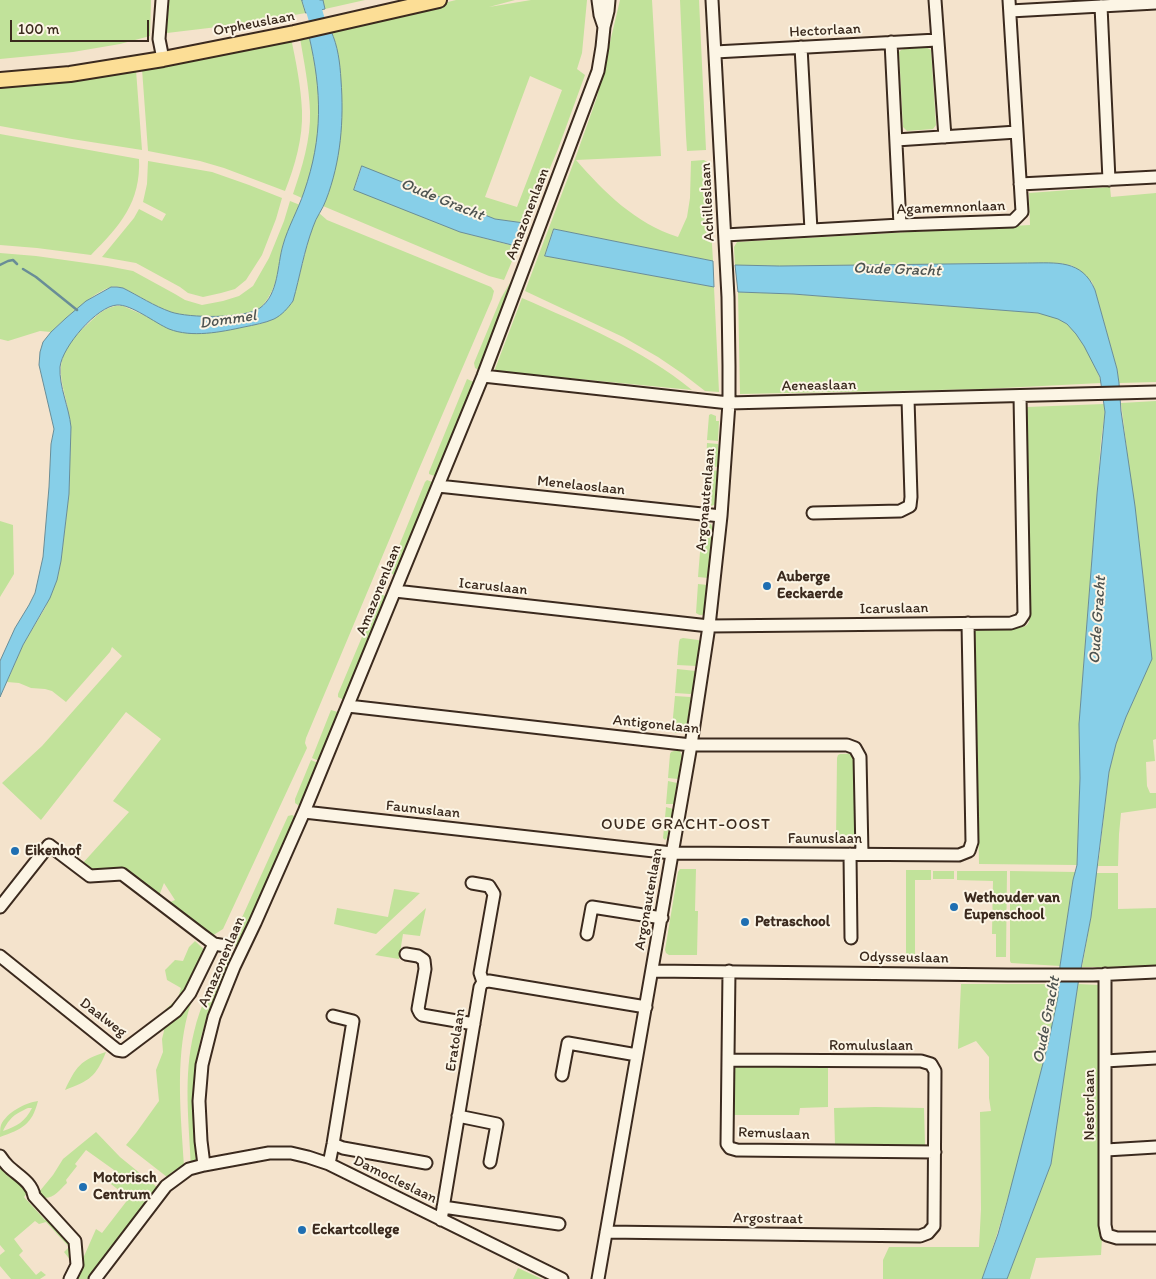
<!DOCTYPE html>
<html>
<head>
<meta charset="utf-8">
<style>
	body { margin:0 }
	#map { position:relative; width:1156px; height:1279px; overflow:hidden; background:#f4e3cc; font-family:Itim,sans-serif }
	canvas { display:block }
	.scale { position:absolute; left:10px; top:20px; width:139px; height:22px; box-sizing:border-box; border:2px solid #3b2a1e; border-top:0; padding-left:6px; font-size:15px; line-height:18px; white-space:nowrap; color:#3b2a1e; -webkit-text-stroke:4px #fcf5e5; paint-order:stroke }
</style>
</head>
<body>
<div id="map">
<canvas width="1156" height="1279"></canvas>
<div class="scale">100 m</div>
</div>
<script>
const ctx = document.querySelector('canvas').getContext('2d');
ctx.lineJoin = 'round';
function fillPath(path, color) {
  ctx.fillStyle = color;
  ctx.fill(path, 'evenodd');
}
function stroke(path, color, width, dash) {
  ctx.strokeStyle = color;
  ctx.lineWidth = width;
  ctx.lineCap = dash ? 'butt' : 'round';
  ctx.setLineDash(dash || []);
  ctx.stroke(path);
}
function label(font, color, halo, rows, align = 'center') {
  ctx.font = font + ' Itim,sans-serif';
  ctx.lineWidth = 4;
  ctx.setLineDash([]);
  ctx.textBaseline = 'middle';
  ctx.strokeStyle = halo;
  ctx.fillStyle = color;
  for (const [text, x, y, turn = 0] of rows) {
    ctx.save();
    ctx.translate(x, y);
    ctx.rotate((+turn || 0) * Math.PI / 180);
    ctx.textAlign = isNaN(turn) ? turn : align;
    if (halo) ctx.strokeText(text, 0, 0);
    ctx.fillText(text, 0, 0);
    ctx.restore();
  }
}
const green = new Path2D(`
	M0,0H151L150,36L120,44L73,52L0,59Z
	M167,0H302L306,13L234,25L167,33Z
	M323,0H365L325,9Z
	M456,0H515L489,7L531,0H587L582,53L577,69L585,75L558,149L528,220L525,219L524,223L495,219L361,167L354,189L460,232L518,247L504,280L489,276L323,206L326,200C338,157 344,126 341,81C340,64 338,47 331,31ZM530,76L562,90L517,207L485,197Z
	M620,0H652L661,156L576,160C604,192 636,224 678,237L687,217L690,198L691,161L704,160L707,162L713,261L554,229L545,256L714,287L719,392L705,391L683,374L658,357L623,337L525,291L575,159L597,97Z
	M680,0H699L706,150L687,151L686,136Z
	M309,36C319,77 323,119 314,160C311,173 306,185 302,198L293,194C302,168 311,139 310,111C309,86 304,62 300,38Z
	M291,38C296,62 301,86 302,111C303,138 295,166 285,191L224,168L200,161L148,151L142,69Z
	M926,47L931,50L936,125L933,129L907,131L903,127L899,52L901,50L904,49Z
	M136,70L142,150L72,139L0,126V84Z
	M0,134L139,159C141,202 120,226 91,255L37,248L0,245Z
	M148,161L212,172L249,185L282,198L276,219L262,255L246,280L235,289L221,293L203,297L188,293L180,287L136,263L102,257L134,218L139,209L162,221L166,214L143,202L147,184Z
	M1110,187L1111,197L1156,193V382L1119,383L1117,369L1095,290L1092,282L1073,266L1059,263H1028L779,266L735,265L734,247L737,242L1030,225L1029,193Z
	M290,201L300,205C295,218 288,230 283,244C278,262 279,282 268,298C266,301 263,305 261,307C246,319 189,318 171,312C154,306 140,296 123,288C119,287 115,286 111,287C93,292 65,319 51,332L40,331L8,341L0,339V253L36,256L79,262L107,266L133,271L175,294L185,300L202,305L223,301L239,296L253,286L269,258L284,221Z
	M319,213L327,220L491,287L494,291L492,299L419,469L306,738L305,743L307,748L223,929L212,936L168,903L175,900L164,883L159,896L122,869L91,872L82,864L129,812L113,801L161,739L126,712L41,820L2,783L42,746L122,656L112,647L110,652L66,702L52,691L45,689L31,688L19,683L7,682L23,645L45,608L57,580L61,561L69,494L71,427C65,378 44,362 90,322C99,313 110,304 123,306L182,332L200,333L223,331L260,324L274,319L293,301L307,246L313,225Z
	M514,276L517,277L481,371L475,368L474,363L501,298Z
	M738,292L793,294L1039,313C1049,315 1059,318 1068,325C1080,335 1098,368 1101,383L983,389L740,394Z
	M522,298C581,324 642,349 692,390L496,371L495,369Z
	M467,379L476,383L437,477L429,474V472Z
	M1156,401V739L1153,740L1155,761L1146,762L1147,786L1150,793H1156V808L1121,813L1119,834L1118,866H1098L1109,772L1116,744L1126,717L1151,659L1144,585L1121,403Z
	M1104,404L1105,412L1101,441L1079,724L1080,778L1077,865L979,864L975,629L1023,627L1027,625L1029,622L1027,407Z
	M711,414L716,416V421H719L718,441L707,440L709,415Z
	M707,443L718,444V467L706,466Z
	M705,469L719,471L716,502L714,505L711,506L705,505L703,501Z
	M427,480L435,483L397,576C393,574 389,574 390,568L425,482Z
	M0,521L13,525L14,574L0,597Z
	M704,524H711L713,529L708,578L698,577L702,527Z
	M698,584L708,585L705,612L704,614C701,616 699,615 696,613Z
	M380,594L388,597L346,701L338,697V694Z
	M683,638L698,640L700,641L701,645L697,666L677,665L679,642L680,639Z
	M677,669L696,671L693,693L690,694L675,693Z
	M675,696L690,697L691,698L686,730L682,733H675L672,728Z
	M331,710L341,713L321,762L312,758Z
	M674,751H680L682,756L678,779L668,778L670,754L671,752Z
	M840,754C846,754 852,752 855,758L856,841L853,845H840L836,841L837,758L838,755Z
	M311,760L320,764L302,808L295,803V799Z
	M668,781L677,783L674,804H666Z
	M666,807L673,809L667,838L665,840L663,838Z
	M292,815L296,817L239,944L235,946L230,944L288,816Z
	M680,869H696L695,911H698L697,955H669L666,953L665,950L678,872Z
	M906,870H931V880H915V957H906Z
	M933,871H954V879H933Z
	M957,871H1007L1006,957H996V934H992L993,881L957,880Z
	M1010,871L1076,872L1073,880L1060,966L1011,963L1010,961Z
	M1096,873H1118V909L1156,908V966L1110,967H1082L1091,917Z
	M394,889L420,893L376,934L334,924L337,908L388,917Z
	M426,908L420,936L403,934L399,959L375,955Z
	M195,941L211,956C203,974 194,993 188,1013C175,1062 181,1116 184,1166L172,1172L167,1177L126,1145L136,1133L159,1101L156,1070L163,1052L162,1039L164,1031L162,1027V1018L165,1010L178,998L181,988L167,980L165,970L175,960L183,961L189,947Z
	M226,954L230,955L231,961C226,972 219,984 215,995C204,1022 196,1052 194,1081C193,1108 197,1134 199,1161L191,1167C189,1123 183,1076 194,1032C200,1005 214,979 226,954Z
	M961,984H1060C1055,1021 1044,1057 1036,1092C1020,1156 1004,1217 982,1279H883V1260L889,1247H979L981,1209L980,1113V1112L991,1111L989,1098V1057L976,1041L958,1049Z
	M1078,984L1099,985L1102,1238L1101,1255L1036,1258L1030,1279H1007L1051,1164Z
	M106,1052C96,1077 89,1081 65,1090C76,1067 80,1060 106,1052Z
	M733,1064L828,1065V1107L800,1108L799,1115H733Z
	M38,1101C32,1125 22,1129 0,1137C0,1133 0,1128 1,1125C7,1112 25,1103 38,1101ZM28,1108H32C25,1122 17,1126 3,1131C10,1117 15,1114 28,1108Z
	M875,1107L924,1108L925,1145H835L834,1108Z
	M96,1132L120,1157L158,1188L89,1279H74L96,1229L102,1233L129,1198L107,1181L114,1170L86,1150L75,1164L77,1166L66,1180L67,1183C58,1191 53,1201 39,1197V1192L53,1175L63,1159Z
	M0,1161L30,1190L24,1197L45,1220H53L72,1243L71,1261L64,1252L69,1247L46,1222L39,1224L35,1221L14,1239L23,1251L19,1255L36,1275L41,1271L46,1275L40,1279H11L0,1266V1255L5,1251L0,1245Z
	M518,1268L542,1279H513Z`);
const water = new Path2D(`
	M302,0H323L325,9L306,13Z
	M331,31C338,46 340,63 341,80C344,120 341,161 326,200C323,209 316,217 313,227C304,251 300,276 293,301C288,308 282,315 274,319C265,323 254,325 244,327C221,332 192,338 169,329C155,323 131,304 117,305C97,306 62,347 60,367C59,387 69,407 71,427L69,494L61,561L57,580L50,598L23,645L0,697V661L15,628L29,605L35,593L43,557L49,487L51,444L54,429L39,365L40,352L43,342L51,332L66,318L86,301L111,287H117L123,288C139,296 154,306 171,312C189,318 244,319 260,308C279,294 277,265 283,245C288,227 298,210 304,192C323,137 322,92 309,36Z
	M362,166L495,219L524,223L516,246L460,232L354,190Z
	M554,229L713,261L714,287L545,256Z
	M1028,263C1056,263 1082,259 1095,290L1117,369L1119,383L1121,411L1135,506L1144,585L1152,659L1126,717L1116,744L1109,772L1091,917L1078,984L1051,1164L1007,1279H982L998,1234L1007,1202L1048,1044L1058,997L1060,966L1073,880L1077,865L1080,778L1079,724L1097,494L1105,412L1100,377L1084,346L1076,334L1067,324L1058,319L1038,313L793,294L738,292L735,265L779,266Z`);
const stream = new Path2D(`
	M0,265L8,261L13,260L17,264
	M23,269L36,277L77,310`);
const river = new Path2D(`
	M311,0L323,41`);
const minor = new Path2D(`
	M162,0L159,39L163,59
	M598,0L600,15L604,27
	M935,0L945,137
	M1101,6L1109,180
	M1010,11L1156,3
	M891,42L900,225
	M801,47L811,230
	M715,52L937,40
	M896,140L1017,132
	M1020,184L1156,177
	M725,235L900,225L1013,221L1022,212L1009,0
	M483,376L729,403L1156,392
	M438,486L721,516
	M813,513L900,511L910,506L911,497L908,399
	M395,591L709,626L1011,623L1020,620L1024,614L1020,396
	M348,706L691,745H847L855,748L860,757L862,854
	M304,812L672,853L959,855L969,851L972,842L968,623
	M850,854L851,938
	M0,907L49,845L90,876L122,874L202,935L214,944L226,946
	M587,934L592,907L662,918
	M406,954L418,956L424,960L425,969L418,1009L420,1013L422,1015L474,1024
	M0,956L117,1050L123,1051L176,1011L190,993L214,944
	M652,971L1008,975H1093L1156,972
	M729,971L727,1144L730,1148L737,1150L935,1152
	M1105,974V1225L1107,1235L1117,1238H1156
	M483,982L489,981L646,1007
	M1105,1061L1156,1058
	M562,1075L568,1043L637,1055
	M458,1116L497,1124L490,1162
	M333,1144L343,1148L426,1163
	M1106,1150L1156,1147
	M0,1156C2,1159 5,1163 8,1166C17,1175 32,1182 34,1196L75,1241L77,1265L70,1279
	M329,1164L333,1144L353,1021L333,1016
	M204,1165L201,1141L199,1101L202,1065L214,1017L234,967L255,923L304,812L483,376L598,71L602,47L604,27L608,11L609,0
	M443,1207L559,1224
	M441,1220L480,987L483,982L480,973L494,894L489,886L472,883
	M606,1232L920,1236L928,1233L934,1226L935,1071L931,1064L921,1061L728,1060
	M95,1279L166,1186L189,1169L204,1165L269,1153H291L308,1157L329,1164L562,1279
	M598,1279L691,745L709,626L721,516L729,403V366L728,297L712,0`);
const major = new Path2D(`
	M0,80L70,74L163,59L294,33L439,0`);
const markers = [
	[767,586,5,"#1f6fb2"],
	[15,851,5,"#1f6fb2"],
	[954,907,5,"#1f6fb2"],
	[745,922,5,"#1f6fb2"],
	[83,1187,5,"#1f6fb2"],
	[302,1230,5,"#1f6fb2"]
];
const streetNames = [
	["Orpheuslaan",254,24,-11],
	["Hectorlaan",825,31,-3],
	["Achilleslaan",708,202,-93],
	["Agamemnonlaan",951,208,-2],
	["Amazonenlaan",528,214,-69],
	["Aeneaslaan",819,386,-1],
	["Menelaoslaan",581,486,6],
	["Argonautenlaan",706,500,-85],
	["Icaruslaan",493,587,6],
	["Amazonenlaan",379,590,-68],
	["Icaruslaan",894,609,-1],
	["Antigonelaan",656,725,6],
	["Faunuslaan",423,810,6],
	["Faunuslaan",825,839],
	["Argonautenlaan",649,899,-80],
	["Odysseuslaan",904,958,1],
	["Amazonenlaan",222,962,-67],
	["Daalweg",103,1018,37],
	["Eratolaan",456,1040,-81],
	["Romuluslaan",871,1046],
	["Nestorlaan",1090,1105,-90],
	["Remuslaan",774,1134,2],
	["Damocleslaan",395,1180,26],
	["Argostraat",768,1219,1]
];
const poiNames = [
	["Auberge",777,577],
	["Eeckaerde",777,594],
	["Eikenhof",25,851],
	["Wethouder van",964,898],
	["Eupenschool",964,915],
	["Petraschool",755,922],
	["Motorisch",93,1178],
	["Centrum",93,1195],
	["Eckartcollege",312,1230]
];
const waterNames = [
	["Oude Gracht",442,200,22],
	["Oude Gracht",897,270,2],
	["Dommel",228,320,-8],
	["Oude Gracht",1098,620,-86],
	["Oude Gracht",1047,1020,-79]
];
const neighbourhoodNames = [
	["OUDE GRACHT-OOST",686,825]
];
fillPath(green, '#c1e29a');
fillPath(water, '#87cfe8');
stroke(water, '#698d97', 1);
stroke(stream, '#698d97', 2.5);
stroke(river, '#87cfe8', 16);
stroke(minor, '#3b2a1e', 15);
stroke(major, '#3b2a1e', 18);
stroke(minor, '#fcf5e5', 11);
stroke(major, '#fcde96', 14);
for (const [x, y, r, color] of markers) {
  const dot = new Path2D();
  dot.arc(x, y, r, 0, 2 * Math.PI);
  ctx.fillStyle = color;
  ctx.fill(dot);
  stroke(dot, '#fcf5e5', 2);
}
label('15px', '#3b2a1e', '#fcf5e5', streetNames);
label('bold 15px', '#3b2a1e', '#fcf5e5', poiNames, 'left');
label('italic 16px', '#4e5350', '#fcf5e5', waterNames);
ctx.letterSpacing = '1px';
label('16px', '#3b2a1e', '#fcf5e5', neighbourhoodNames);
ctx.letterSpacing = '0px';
</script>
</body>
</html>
